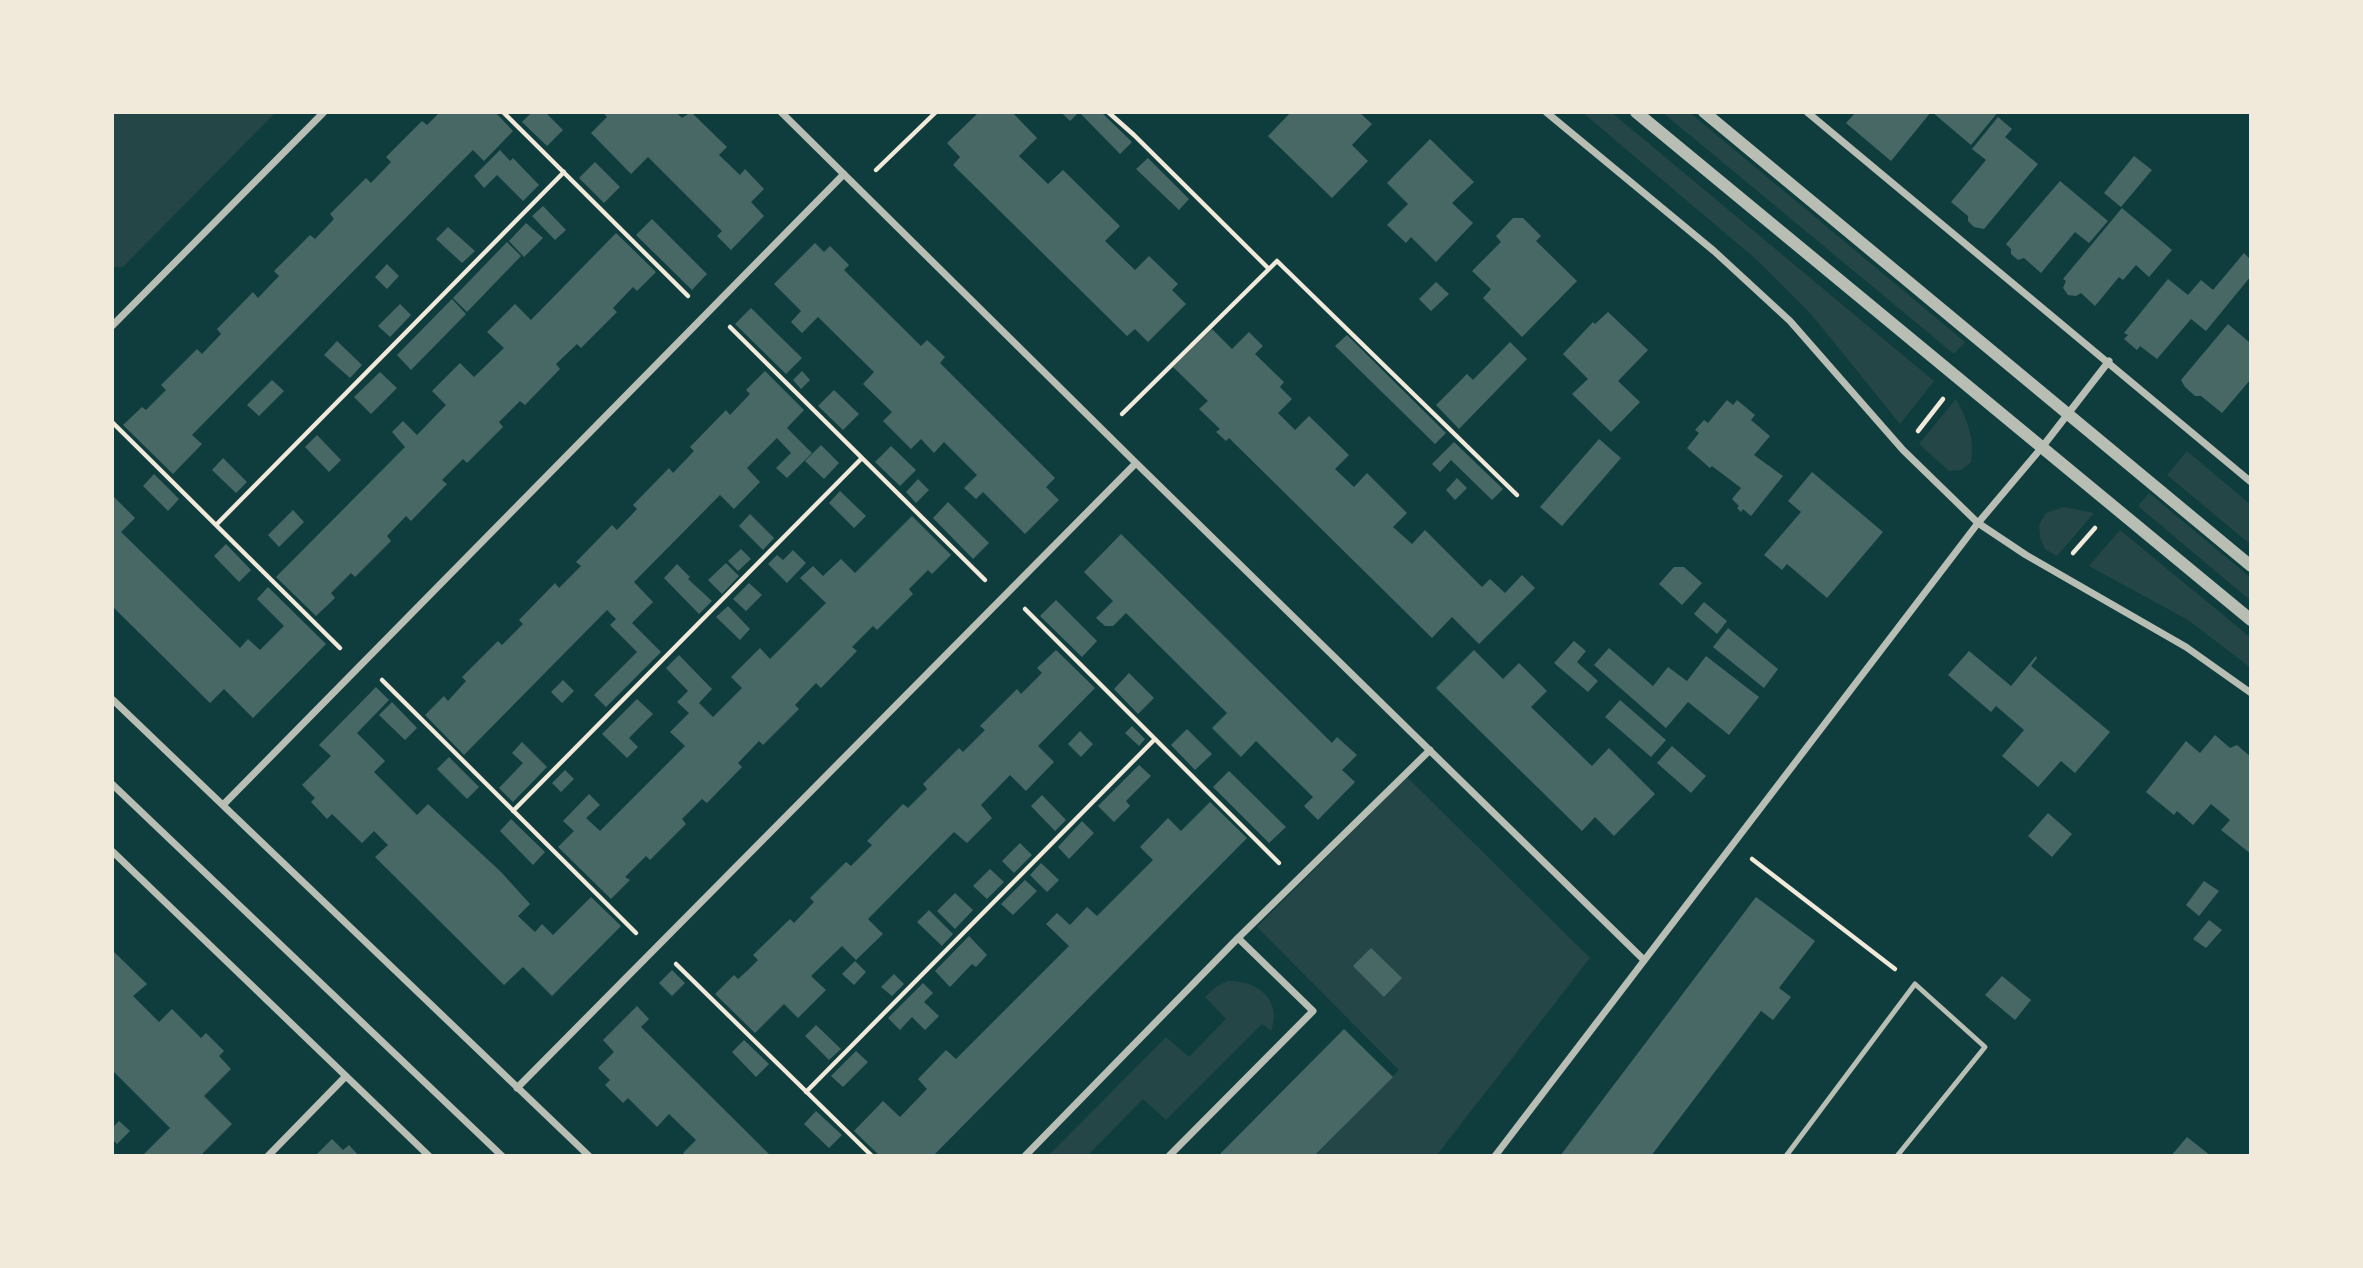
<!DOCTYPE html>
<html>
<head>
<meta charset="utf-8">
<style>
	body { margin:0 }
	#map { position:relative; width:2363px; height:1268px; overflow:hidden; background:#0f3d3e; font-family:"Times New Roman",serif }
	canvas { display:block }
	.frame { position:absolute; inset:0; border:114px solid #f1e9da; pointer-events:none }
</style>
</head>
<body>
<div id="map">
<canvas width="2363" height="1268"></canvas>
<div class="frame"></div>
</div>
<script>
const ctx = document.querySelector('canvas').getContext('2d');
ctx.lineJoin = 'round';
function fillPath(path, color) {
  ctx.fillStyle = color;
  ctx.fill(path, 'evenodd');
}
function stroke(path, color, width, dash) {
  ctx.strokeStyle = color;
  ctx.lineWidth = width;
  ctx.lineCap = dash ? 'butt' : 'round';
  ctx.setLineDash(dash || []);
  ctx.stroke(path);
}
const green = new Path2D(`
	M112,112H276L123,267H112Z
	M1582,112H1611L1934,381L1900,424L1811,314L1757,260Z
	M1662,112H1689L1965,342L1954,354Z
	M1956,399C1967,420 1975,438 1971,462L1961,470L1949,471L1919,444Z
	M2187,451L2251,505V545L2167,475Z
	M2149,493L2251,578V601L2138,506Z
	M2064,507L2094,513L2057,556L2045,549L2040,538L2039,525L2046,513Z
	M2120,530L2251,638V668L2188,620L2089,566Z
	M1407,777L1590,958L1436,1156H1315L1399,1070L1257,927Z
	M1228,981C1257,980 1283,1000 1271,1031L1262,1024L1166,1120L1143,1099L1087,1156H1048L1166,1037L1189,1057L1226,1019L1205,997L1217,986Z`);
const building = new Path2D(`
	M440,112H495L513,131L484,161L473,150L445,178L192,435L202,444L173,474L123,425L142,407L146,410L166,390L161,385L197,349L202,354L221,334L217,329L253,292L258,298L279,276L274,271L310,235L315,239L334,219L330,214L366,178L371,183L391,162L386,157L422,121L427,125Z
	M532,112H545L563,130L547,146L522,122Z
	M603,112H676L682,118L691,112L727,147L719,155L740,175L745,169L764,189L751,202L764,216L731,250L717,236L722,231L648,157L631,174L591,133L607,117Z
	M979,112H1012L1037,138L1019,156L1048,184L1063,170L1120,226L1105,241L1135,270L1149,256L1178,284L1172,290L1186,304L1148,342L1135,329L1127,336L953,165L960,157L947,143Z
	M1061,112H1101L1132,142L1120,154L1079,112L1070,121Z
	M1291,112H1359L1372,124L1352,145L1368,161L1332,198L1268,136Z
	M1856,112H1931L1891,161L1846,123Z
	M1932,112H1998L1971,145Z
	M1998,117L2012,129L2005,137L2038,164L1984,229L1974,227L1968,221V216L1951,202L1986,160L1972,149Z
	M1430,139L1474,182L1452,203L1473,223L1436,262L1411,237L1406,243L1387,225L1408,204L1387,183Z
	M500,150L510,161L513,158L539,185L523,201L497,175L484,188L474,176Z
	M2134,156L2152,170L2121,207L2104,193Z
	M1148,158L1189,199L1179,210L1136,169Z
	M595,162L620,187L604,203L579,178Z
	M2060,181L2108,221L2089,243L2075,232L2041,273L2024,258L2018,260L2011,254V249L2006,244Z
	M543,206L566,230L555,240L532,216Z
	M2122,208L2172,250L2149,277L2136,265L2123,280L2119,277L2095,306L2081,293L2076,296L2068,295L2063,288L2066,281L2063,279Z
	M1513,218H1523L1541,236L1536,241L1577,281L1522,337L1483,298L1491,289L1472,271L1501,242L1496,236Z
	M652,219L707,274L692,290L636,235Z
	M526,223L543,238L524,257L509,241Z
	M448,227L475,251L462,263L436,239Z
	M616,233L656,272L637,291L633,287L613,308L617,312L581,348L577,344L556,364L560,369L525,405L520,401L499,422L503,427L467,463L463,459L442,480L447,484L411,521L406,516L387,536L391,541L355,577L351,573L331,593L335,598L316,616L276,577L405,447L392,432L403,421L417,435L446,405L432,391L460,363L474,377L504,348L487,332L515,304L531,320Z
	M507,242L521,256L467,312L453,298Z
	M815,243L824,252L830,246L849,265L844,270L921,346L927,340L945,357L940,363L1055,478L1046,487L1059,500L1025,534L983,492L976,499L964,488L977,475L944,442L934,453L921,439L911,449L883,421L892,412L863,384L874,372L818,317L802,333L791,322L801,311L774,284Z
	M2244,253L2251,260V276L2206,331L2191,319L2157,359L2140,346L2137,350L2124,339L2128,335L2124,333L2168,279L2188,295L2201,280L2213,290Z
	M387,264L399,276L387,289L375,277Z
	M1436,282L1449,294L1431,311L1419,299Z
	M452,299L466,314L411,370L397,355Z
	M400,304L411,315L390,337L378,326Z
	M751,308L802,358L786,374L735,324Z
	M1608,312L1648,350L1618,381L1640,402L1611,432L1572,394L1588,379L1563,354L1593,322L1595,324Z
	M2228,324L2249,342L2251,340V379L2222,413L2201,396H2195L2185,387L2181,380Z
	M1212,329L1232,349L1249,332L1263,346L1255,354L1284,382L1280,387L1292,399L1278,413L1295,430L1309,416L1349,455L1335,469L1354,487L1367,473L1407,513L1393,527L1412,544L1425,530L1482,587L1490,579L1505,593L1522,575L1535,588L1479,644L1452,617L1432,638L1229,438L1226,441L1216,432L1220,429L1199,409L1208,401L1173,367Z
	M1347,335L1446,433L1435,444L1335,346Z
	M337,341L362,365L350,378L324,355Z
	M1510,342L1527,359L1459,429L1436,405L1467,374L1473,380Z
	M765,371L804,410L787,428L812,453L787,478L776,468L791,453L777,438L747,468L760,482L734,509L720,495L634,582L653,602L632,623L661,652L606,707L594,695L637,652L610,625L616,619L607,610L464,755L425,715L444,696L448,701L466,681L462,677L498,641L502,645L523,624L519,620L555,583L559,588L581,566L576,562L612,525L617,530L637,509L633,505L669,468L673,473L694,451L690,447L726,410L730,415L750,394L746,390Z
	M802,371L810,380L801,389L793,380Z
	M380,372L397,388L371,414L354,397Z
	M272,380L284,391L259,416L247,405Z
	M834,390L859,414L843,430L818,406Z
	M1727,400L1733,405L1737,400L1755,415L1751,420L1770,436L1754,455L1783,476L1751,516L1743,509L1741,512L1737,508L1739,506L1732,499L1741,488L1712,466L1710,468L1687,448L1699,433L1695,430L1704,420L1708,423Z
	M317,435L341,460L329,472L305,447Z
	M1599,439L1621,458L1562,526L1540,507Z
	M1454,442L1503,489L1492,500L1451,460L1440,472L1432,464Z
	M821,445L839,463L824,479L805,461Z
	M891,446L916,470L900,486L875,462Z
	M223,458L247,482L236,493L212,470Z
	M1812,472L1883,532L1827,598L1787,564L1782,570L1764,555L1801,512L1788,501Z
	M154,474L179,499L168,511L143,486Z
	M1457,478L1467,488L1455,500L1446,490Z
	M918,479L929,490L916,503L906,492Z
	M840,491L866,516L854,528L829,503Z
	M112,495L135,518L121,532L240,648L248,639L260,650L284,626L257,599L268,587L326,644L253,718L224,689L210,703L112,606Z
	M948,502L989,543L973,559L933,518Z
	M293,510L304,522L279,547L268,535Z
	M750,514L774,538L763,550L739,526Z
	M912,516L951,555L932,574L928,570L909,589L913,594L877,630L873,626L852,647L857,651L821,688L816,683L795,705L799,709L763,745L759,741L738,763L742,767L707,803L702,799L682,819L686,824L650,860L646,856L625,877L630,880L611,899L558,847L574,831L563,821L589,794L600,805L586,818L600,831L685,746L670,732L689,713L677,702L688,691L666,668L679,655L712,689L699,703L713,717L742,688L731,677L760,648L770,659L826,603L800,578L813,566L823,576L841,559L855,573Z
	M1121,534L1332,743L1337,737L1357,755L1342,770L1355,782L1318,820L1304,806L1313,797L1256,741L1241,757L1212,728L1227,713L1126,613L1113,626H1105L1096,618L1113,601L1084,572Z
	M226,544L251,570L239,582L214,556Z
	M741,549L751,559L738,571L728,561Z
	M793,550L806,563L787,583L768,564L777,555L783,560Z
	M726,563L739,576L722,594L708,580Z
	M677,564L690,577L688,579L712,601L699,614L664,578Z
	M1674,567H1684L1702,583L1682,605L1659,584Z
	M749,583L762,595L746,611L733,599Z
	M1056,600L1097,641L1082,657L1040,616Z
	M1704,602L1727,621L1717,634L1694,614Z
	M728,606L750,629L740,640L716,617Z
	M1728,628L1778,669L1764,688L1713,647Z
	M1574,641L1586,651L1577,662L1598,681L1588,692L1554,663Z
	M1609,648L1653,686L1668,667L1687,681L1706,656L1759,697L1729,735L1688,702L1666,728L1594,665Z
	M1056,650L1095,688L1038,746L1054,762L1026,791L1010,775L981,805L992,818L967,843L954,832L868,919L883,934L856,960L842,946L811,976L826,990L798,1018L784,1004L755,1033L715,994L734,975L738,979L748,970L758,960L753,955L790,919L794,923L814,902L810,898L846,862L851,866L872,845L867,841L903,804L908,808L927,789L923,784L959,748L963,752L985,730L980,726L1017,689L1021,694L1042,673L1037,668Z
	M1474,650L1503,679L1519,663L1547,691L1531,707L1592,766L1609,748L1655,794L1614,836L1595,817L1582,831L1436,688Z
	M1969,651L2011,686L2036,656L2037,658L2031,666L2110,732L2075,773L2061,761L2038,787L2002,756L2024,730L1996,706L1991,712L1948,675Z
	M1129,673L1154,698L1138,714L1114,689Z
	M563,680L574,691L562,703L551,692Z
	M376,687L389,700L357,733L385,761L374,772L417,815L428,804L501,872L530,904L518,916L535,932L542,924L553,935L591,897L621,926L552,996L523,967L504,985L375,857L388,845L374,831L362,843L332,814L327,819L311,802L315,798L302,785L331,756L319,745Z
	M637,699L653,714L629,738L638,747L627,758L602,734Z
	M1620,700L1666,740L1651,757L1605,717Z
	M392,702L417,728L405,740L379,715Z
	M1132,726L1145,739L1139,746L1125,733Z
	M1187,729L1212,754L1195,770L1171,745Z
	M1080,731L1093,744L1081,757L1068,744Z
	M2215,735L2230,748L2237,745L2251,757V854L2221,830L2230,820L2211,804L2193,825L2177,811L2174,815L2146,792L2186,741L2200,753Z
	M522,742L547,767L513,802L499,788L523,763L512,753Z
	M1672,746L1706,776L1691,793L1657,763Z
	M449,757L479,787L467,799L437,769Z
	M1139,765L1151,776L1126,801L1130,806L1114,822L1098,806Z
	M565,770L574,779L561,792L552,783Z
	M1229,771L1286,827L1269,843L1213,787Z
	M1042,795L1066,820L1055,831L1031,806Z
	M1210,802L1247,838L933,1156H880L854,1131L883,1101L900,1117L927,1089L918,1079L946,1050L956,1059L1069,946L1046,924L1057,913L1070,925L1087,907L1097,916L1153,860L1140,847L1168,818L1181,831Z
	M2048,813L2072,834L2052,857L2028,836Z
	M511,819L545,852L533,865L500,831Z
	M1082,821L1094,833L1069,859L1058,847Z
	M1020,843L1032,855L1014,873L1002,861Z
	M1041,863L1059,880L1047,892L1030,875Z
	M990,869L1004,882L987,899L973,886Z
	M1025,880L1037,891L1013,915L1001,904Z
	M2204,881L2219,891L2199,916L2186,905Z
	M955,893L973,910L955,929L937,911Z
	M1756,897L1815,941L1779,988L1791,997L1773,1020L1761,1011L1651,1156H1560Z
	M929,910L953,934L942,946L917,922Z
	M2209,920L2222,930L2206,948L2193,939Z
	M969,936L987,955L976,967L972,964L950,987L935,971Z
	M1371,948L1402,978L1384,997L1353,966Z
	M112,950L147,984L133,996L159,1022L172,1009L201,1038L206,1033L224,1051L219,1056L231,1069L204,1096L232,1124L200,1156H142L170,1128L112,1070Z
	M855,961L866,972L854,985L842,974Z
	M672,970L685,983L672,996L659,983Z
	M894,974L904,984L892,996L881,987Z
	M2002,976L2031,1000L2015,1020L1985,995Z
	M923,983L933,993L924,1002L939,1016L925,1030L912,1017L900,1030L888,1018Z
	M637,1006L649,1019L641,1027L771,1156H687L683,1153L696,1140L669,1114L657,1127L628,1098L623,1103L605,1085L610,1080L598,1068L614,1052L603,1040Z
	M816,1025L841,1049L829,1060L805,1036Z
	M1344,1029L1393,1077L1314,1156H1218Z
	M744,1040L769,1064L756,1077L732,1052Z
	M856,1051L868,1062L843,1087L831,1076Z
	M816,1111L842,1135L829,1148L804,1124Z
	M119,1121L130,1131L117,1144L112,1139V1128Z
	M2187,1137L2211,1156H2171Z
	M332,1139L343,1150L349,1145L359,1156H315Z`);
const path = new Path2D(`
	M503,112L688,296
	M1108,112L1134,135L1269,269L1277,261L1517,495
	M876,170L936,112
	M730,327L985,580
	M1122,414L1269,269
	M112,422L340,648
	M1918,431L1943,399
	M216,525L564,172
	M2073,553L2095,528
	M1025,609L1279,863
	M382,680L636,933
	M513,811L862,458
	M1752,859L1895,969
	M676,964L872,1156
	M806,1092L1155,739`);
const service = new Path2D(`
	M1786,1156L1915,984L1985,1047L1897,1156`);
const minor = new Path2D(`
	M781,112L1136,463L1644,960
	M1546,112L1714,251L1790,321L1903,450L1978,523L2026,555L2186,647L2251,693
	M1807,112L2251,482
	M112,326L324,112
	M112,699L589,1156
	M112,784L502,1156
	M223,805L844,174
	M112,851L429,1156
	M517,1088L1136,463
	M268,1156L346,1076
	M1025,1156L1238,938L1430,750
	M1169,1156L1313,1011L1238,938
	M1495,1156L1978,523L2043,446L2109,361`);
const tertiary = new Path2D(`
	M1636,112L2251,620
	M1704,112L2251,566`);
fillPath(green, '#244646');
fillPath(building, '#486865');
stroke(path, '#f1e9da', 4.5);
stroke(service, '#b8beb3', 5);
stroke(minor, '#b8beb3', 7);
stroke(tertiary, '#b8beb3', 12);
</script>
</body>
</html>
